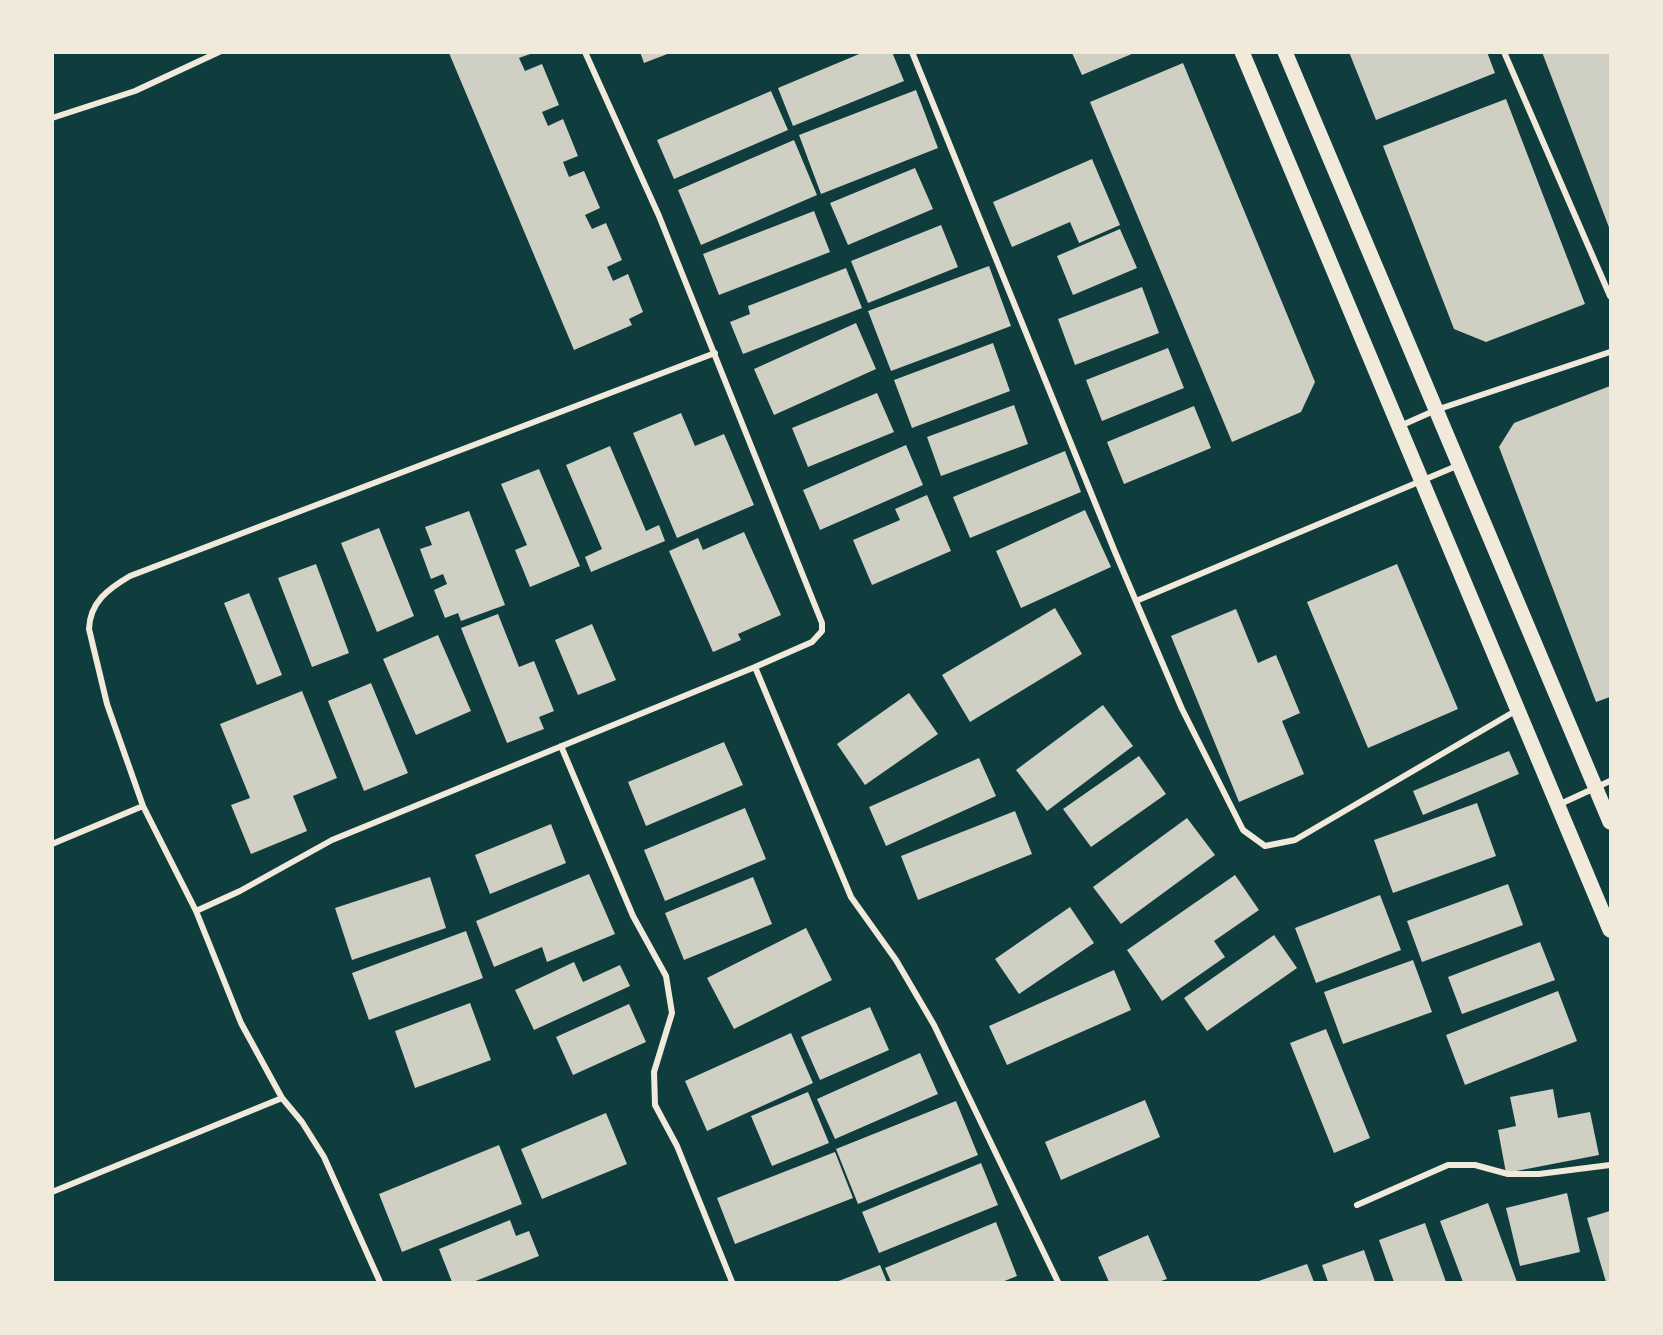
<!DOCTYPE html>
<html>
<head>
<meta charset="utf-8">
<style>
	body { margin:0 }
	#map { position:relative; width:1663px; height:1335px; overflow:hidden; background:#0f3d3e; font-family:Karla,sans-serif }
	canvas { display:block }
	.frame { position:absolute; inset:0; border:54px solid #f1e9da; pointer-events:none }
</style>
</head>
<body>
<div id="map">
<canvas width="1663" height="1335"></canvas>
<div class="frame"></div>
</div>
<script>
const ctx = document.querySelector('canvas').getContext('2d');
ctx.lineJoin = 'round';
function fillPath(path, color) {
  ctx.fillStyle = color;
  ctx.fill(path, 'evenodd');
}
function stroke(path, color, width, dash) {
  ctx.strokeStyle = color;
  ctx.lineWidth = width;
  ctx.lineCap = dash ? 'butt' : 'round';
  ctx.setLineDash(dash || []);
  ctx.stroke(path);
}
const building = new Path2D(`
	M640,52H670V53L644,63Z
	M864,52H892L904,81L793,126L778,88Z
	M1349,52H1487L1495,73L1376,120Z
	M1542,52H1610V230Z
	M449,53H533L519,58L525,71L542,64L559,105L542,112L548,126L563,119L578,156L563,162L569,177L584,171L600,208L585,215L592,229L606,223L622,260L607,267L613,281L628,274L643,312L629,319L632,325L574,350Z
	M1072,53H1134L1082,75Z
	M1183,63L1315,382L1301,412L1232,442L1090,102Z
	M916,90L938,148L821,194L799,135Z
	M771,91L788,130L674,179L657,140Z
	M1506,99L1585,304L1486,342L1454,329L1383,146Z
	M794,140L817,195L701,245L678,190Z
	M1092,159L1120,225L1079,243L1070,222L1012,247L993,202Z
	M915,168L933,209L848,245L830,203Z
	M814,211L830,252L719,295L703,254Z
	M941,225L958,267L868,303L851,261Z
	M1120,229L1137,268L1073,295L1057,256Z
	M989,266L1011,326L891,371L868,311Z
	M846,268L862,308L743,354L730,322L750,314L748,306Z
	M1142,287L1159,333L1075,365L1058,319Z
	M856,323L876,369L774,415L754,369Z
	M993,343L1010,391L912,428L894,380Z
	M1168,348L1184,388L1102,421L1086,380Z
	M1610,386V697L1596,702L1499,447L1514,423Z
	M877,393L894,432L808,467L792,428Z
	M1014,405L1028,444L941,476L927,437Z
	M1194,406L1211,448L1124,484L1107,442Z
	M681,413L695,446L724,434L754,505L677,538L633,433Z
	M906,445L923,485L820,530L803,490Z
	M610,446L646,531L659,525L665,541L591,572L585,557L602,549L566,465Z
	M1065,451L1081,492L970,538L953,497Z
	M539,469L580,566L530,587L515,550L527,545L501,484Z
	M927,495L951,551L872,585L853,540L900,520L895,509Z
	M1085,510L1111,567L1021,608L996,551Z
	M469,511L505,605L461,621L458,613L445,618L434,590L447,584L443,574L431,579L420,549L432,545L425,527Z
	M379,528L414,616L377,632L341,543Z
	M744,532L781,615L738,634L741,640L713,652L669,551L698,538L703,550Z
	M316,564L349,653L312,667L278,578Z
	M1397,564L1458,709L1368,748L1307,602Z
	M249,593L282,675L257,685L224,603Z
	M1055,608L1082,654L970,722L942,675Z
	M1236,609L1258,663L1276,655L1300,713L1282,721L1304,774L1239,802L1171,636Z
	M498,614L519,667L534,661L554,711L539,717L544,729L507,743L461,628Z
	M592,624L616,680L578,695L555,640Z
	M438,635L471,711L416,735L383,659Z
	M371,683L408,773L364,791L328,701Z
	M302,691L337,778L293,796L307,831L251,854L231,805L250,798L220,724Z
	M909,693L938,734L865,785L837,744Z
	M1103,705L1133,746L1047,811L1016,770Z
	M724,742L743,785L646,826L628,782Z
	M1509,751L1519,774L1423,815L1413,791Z
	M1139,756L1166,794L1091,847L1063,809Z
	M979,758L996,796L886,846L869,807Z
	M1477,803L1496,856L1393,893L1374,840Z
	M745,808L766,859L665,901L644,850Z
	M1015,811L1032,854L918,900L901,856Z
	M1187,818L1215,855L1121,924L1093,887Z
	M551,824L566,863L490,894L475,855Z
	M589,874L615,934L547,962L542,947L494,967L476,921Z
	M1235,875L1259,910L1214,941L1225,957L1162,1001L1127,950Z
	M430,877L446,928L352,960L335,908Z
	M753,877L772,924L684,960L665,913Z
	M1508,884L1523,925L1422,962L1407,921Z
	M1380,895L1401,950L1316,983L1295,928Z
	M1070,907L1094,943L1019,994L995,959Z
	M806,928L832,980L734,1029L707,978Z
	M466,931L483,978L369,1020L352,973Z
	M1274,935L1297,968L1207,1031L1184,998Z
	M1540,942L1555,980L1462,1014L1448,977Z
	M1413,960L1432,1012L1343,1044L1324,992Z
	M574,962L583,982L620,965L630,986L534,1030L515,990Z
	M1114,970L1131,1010L1007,1065L989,1026Z
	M1558,991L1577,1041L1465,1085L1446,1035Z
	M470,1003L491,1060L415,1088L395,1031Z
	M629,1004L646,1042L573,1075L556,1037Z
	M870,1007L889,1050L820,1080L801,1037Z
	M1326,1029L1370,1138L1334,1153L1290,1043Z
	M791,1033L813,1083L707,1131L685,1081Z
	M920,1053L938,1094L835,1139L817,1099Z
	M1553,1089L1558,1118L1590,1112L1599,1155L1506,1173L1498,1130L1516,1126L1510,1097Z
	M808,1092L829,1143L772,1166L751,1116Z
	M1145,1100L1160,1137L1061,1180L1045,1142Z
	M956,1101L978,1155L858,1204L836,1149Z
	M606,1113L627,1164L542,1199L521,1149Z
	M499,1145L522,1204L402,1252L379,1194Z
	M835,1152L853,1198L735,1244L717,1198Z
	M981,1163L998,1205L879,1253L862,1212Z
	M1567,1193L1580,1252L1520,1266L1506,1208Z
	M1488,1203L1517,1282H1463L1440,1221Z
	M1610,1211V1282H1606L1587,1218Z
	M510,1220L516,1236L529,1231L539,1256L473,1282H452L439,1249Z
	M996,1222L1017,1276L1002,1282H891L885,1268Z
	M1425,1223L1446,1282H1394L1379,1240Z
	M1148,1235L1167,1279L1158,1282H1109L1098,1257Z
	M1364,1250L1375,1282H1328L1322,1265Z
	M1307,1264L1314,1282H1256Z
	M880,1265L887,1282H836Z`);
const minor = new Path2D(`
	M912,52L1115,552L1182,709L1243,830L1265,846L1295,840L1517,710
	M1504,52L1610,296
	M52,118L135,91L219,52
	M1400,426L1436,410L1610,352
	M1136,601L1459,465
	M755,667L851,897L896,960L934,1025L1058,1282
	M561,746L633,916L666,976L672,1013L654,1072L655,1105L677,1146L732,1282
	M1558,805L1610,781
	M52,844L143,806
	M196,911L240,891L332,840L755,667L812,642L822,631V623L659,216L585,52
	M52,1192L282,1098
	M1357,1205L1448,1165H1475L1508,1174H1539L1610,1165
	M380,1282L324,1157L302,1122L282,1098L241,1023L196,911L143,806L107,704L89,629C90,602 108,589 130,576L715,353`);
const primary = new Path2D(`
	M1242,52L1610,930
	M1285,52L1610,822`);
fillPath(building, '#cfcfc3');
stroke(minor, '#f1e9da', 6);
stroke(primary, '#f1e9da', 15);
</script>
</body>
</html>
